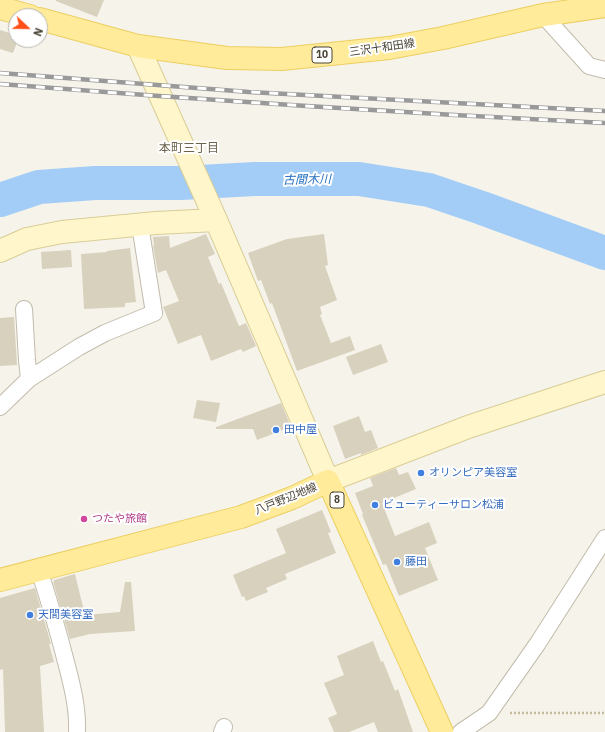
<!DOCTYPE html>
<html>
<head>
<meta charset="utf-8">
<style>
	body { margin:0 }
	#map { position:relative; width:605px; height:732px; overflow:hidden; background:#f6f3ea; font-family:"IBM Plex Sans",sans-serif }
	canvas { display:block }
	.north { position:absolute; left:8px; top:8px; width:40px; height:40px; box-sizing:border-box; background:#fff; border:1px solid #b7b5af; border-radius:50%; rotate:112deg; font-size:11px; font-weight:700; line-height:16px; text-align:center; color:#4b4537 }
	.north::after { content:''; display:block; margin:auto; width:14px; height:18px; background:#ff4f18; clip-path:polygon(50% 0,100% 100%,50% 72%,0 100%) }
</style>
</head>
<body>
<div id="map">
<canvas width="605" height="732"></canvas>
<div class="north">N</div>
</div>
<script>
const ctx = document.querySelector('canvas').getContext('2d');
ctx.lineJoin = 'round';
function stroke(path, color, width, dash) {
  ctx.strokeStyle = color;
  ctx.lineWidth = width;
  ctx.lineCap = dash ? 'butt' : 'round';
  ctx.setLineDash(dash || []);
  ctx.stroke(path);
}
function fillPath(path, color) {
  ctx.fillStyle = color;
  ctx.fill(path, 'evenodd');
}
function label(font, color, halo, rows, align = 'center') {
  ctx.font = font + ' "IBM Plex Sans","Noto Sans JP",sans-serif';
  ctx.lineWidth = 4;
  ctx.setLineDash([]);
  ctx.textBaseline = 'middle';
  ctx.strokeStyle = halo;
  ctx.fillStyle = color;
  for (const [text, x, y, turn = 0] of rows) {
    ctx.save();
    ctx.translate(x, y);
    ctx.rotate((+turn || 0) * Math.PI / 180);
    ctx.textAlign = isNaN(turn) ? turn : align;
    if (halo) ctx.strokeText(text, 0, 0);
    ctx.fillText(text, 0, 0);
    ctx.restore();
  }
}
const river = new Path2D(`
	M0,200L39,187L95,183H181L255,179H359L429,190L482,208L605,253`);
const building = new Path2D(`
	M56,0H104L97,17L56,1Z
	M0,30L16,35V45L13,53L0,49Z
	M206,234L215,254L208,257L219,284L221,283L239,326L246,323L256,346L243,352L241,349L211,361L201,335L178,344L163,307L179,301L166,270L158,273L153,246H154L153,237L169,236L170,248Z
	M324,234L328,265L325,266L337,300L320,307L322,314L320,315L331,343L350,336L355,350L297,371L272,303L270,304L261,280L258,281L248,253L287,239Z
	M130,248L136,302L125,303V307L84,309L81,254L107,252V251Z
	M71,250L72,267L42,269L41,252Z
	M14,317L17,365L0,366V318Z
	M381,344L388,362L353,375L346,357Z
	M197,400L220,403L216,422L193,418Z
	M281,403L291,427L257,440L253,429H216V427Z
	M359,416L365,432L371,430L378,448L361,455V453L345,459L333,426Z
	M396,468L399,475L408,472L416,489L382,503L395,536L429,522L437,543L425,548L438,580L399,596L386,564L383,565L362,515L363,514L355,493L373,486L370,478Z
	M322,510L331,532L328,533L336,553L285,574L287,579L266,588L268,592L246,601L244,596L242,597L233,575L286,553L276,529Z
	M75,574L85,615L120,612L125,582H131L135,631L90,634L70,639L53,582H54V580Z
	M35,588L51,644H49L54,662L40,666L44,732H5L3,669L0,670V598Z
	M373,641L381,662L383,661L395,691L398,689L413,732H378L374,722L349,732H334L328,718L337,714L324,683L344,675L337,656Z`);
const path = new Path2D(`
	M510,713H605`);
const street = new Path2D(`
	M543,15L589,66L605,70
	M29,379L79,347L105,333L154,313L140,225
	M0,407L29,379L27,360L24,309
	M39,570C49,600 58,631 66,662C72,685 78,708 77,732
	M222,732L224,727
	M461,732L489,713L538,643L605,538`);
const secondary = new Path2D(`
	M138,46L216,220L328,481L468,427L605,382
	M0,251L27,239L62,232L156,223L216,220`);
const primary = new Path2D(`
	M0,8L30,16
	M40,19L138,46L227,58L282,59L389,48L443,38L543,15L605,6
	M0,580L241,517L292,498L328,481L442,732`);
const rail = new Path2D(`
	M0,73L249,92L605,111
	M0,84C201,100 403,113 605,123`);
const markers = [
	[276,430,4,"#3f7fe0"],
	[421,473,4,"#3f7fe0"],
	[375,505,4,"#3f7fe0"],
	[84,519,4,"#d1479c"],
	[397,562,4,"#3f7fe0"],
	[30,615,4,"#3f7fe0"]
];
const shields = [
	[322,55,20],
	[337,500,14]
];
const shieldNames = [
	["10",322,55],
	["8",337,500]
];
const streetNames = [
	["三沢十和田線",382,48,-8],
	["八戸野辺地線",286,499,-22]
];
const shopNames = [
	["田中屋",284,430],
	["オリンピア美容室",429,473],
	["ビューティーサロン松浦",383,505],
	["藤田",405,562],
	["天間美容室",38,615]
];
const hotelNames = [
	["つたや旅館",92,519]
];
const neighbourhoodNames = [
	["本町三丁目",189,149]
];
const waterNames = [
	["古間木川",307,180,-1]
];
stroke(river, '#a3cdf6', 34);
fillPath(building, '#d8d1be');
stroke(street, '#c2bcac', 18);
stroke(secondary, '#d9cd97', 24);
stroke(primary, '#eccf62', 24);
stroke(path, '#c5ba9c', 2.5, [2, 2]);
stroke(street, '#fff', 16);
stroke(secondary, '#fff7cb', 22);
stroke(primary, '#ffeb9a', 22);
stroke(rail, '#999', 4.5);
stroke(rail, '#fff', 3, [9]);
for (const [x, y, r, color] of markers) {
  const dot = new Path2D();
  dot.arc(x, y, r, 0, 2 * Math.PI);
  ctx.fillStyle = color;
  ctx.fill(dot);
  stroke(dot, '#fff', 1.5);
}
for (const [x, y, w] of shields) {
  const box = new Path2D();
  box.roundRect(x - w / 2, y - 8, w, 16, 3);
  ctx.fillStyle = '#fff';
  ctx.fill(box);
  stroke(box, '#4b4537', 1);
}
label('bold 10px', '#4b4537', null, shieldNames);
label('11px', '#4b4537', '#fff', streetNames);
label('11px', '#366cbe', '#fff', shopNames, 'left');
label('11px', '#b23c85', '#fff', hotelNames, 'left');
label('12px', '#6e644e', '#fff', neighbourhoodNames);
label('italic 12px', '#2772bf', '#fff', waterNames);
</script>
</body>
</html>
